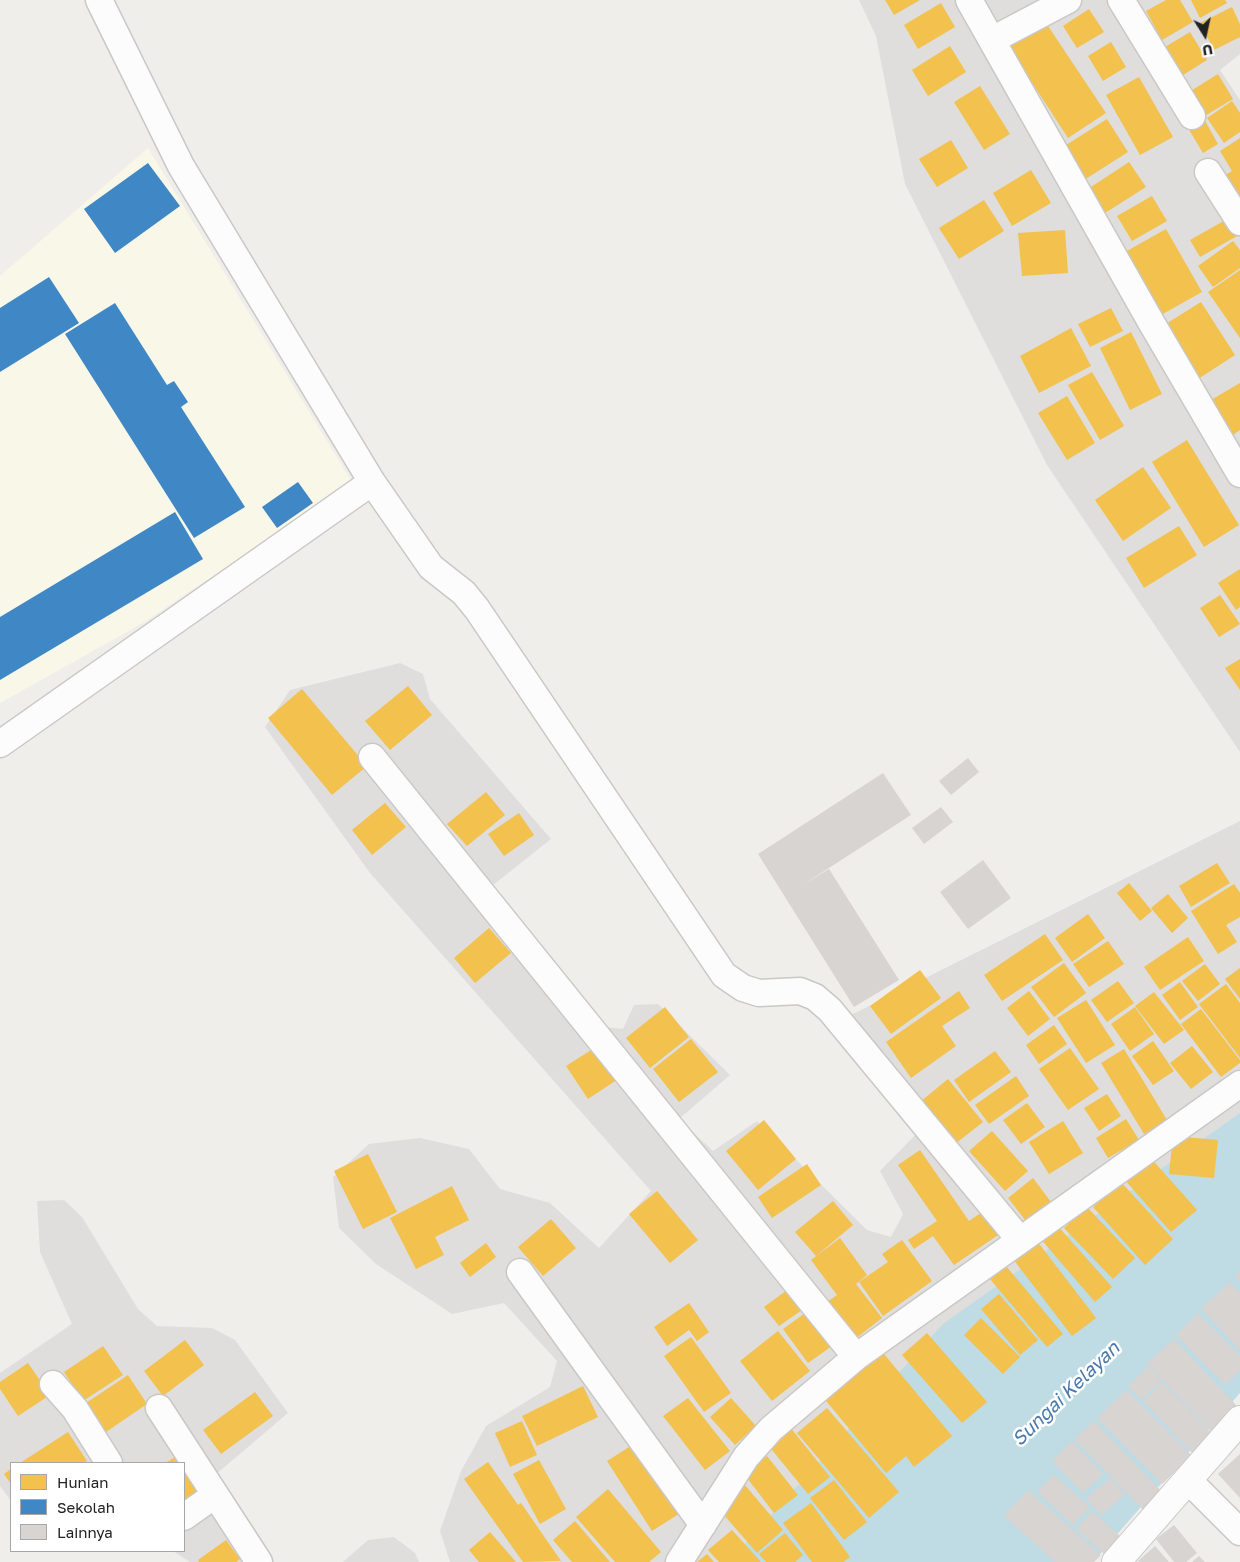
<!DOCTYPE html>
<html>
<head>
<meta charset="utf-8">
<style>
	body { margin:0 }
	#map { position:relative; width:1240px; height:1562px; overflow:hidden; background:#f0eeeb; font-family:"Golos Text",sans-serif }
	canvas { display:block }
	.legend { position:absolute; left:10px; top:1462px; width:175px; height:90px; box-sizing:border-box; background:#fff; border:1px solid #a7a7a7; margin:0; padding:6px 9px; list-style:none; font-size:15px; color:#222 }
	.legend li { display:flex; align-items:center; gap:10px; height:25px }
	.legend b { width:25px; border:1px solid #a7a7a7 }
	.north { position:absolute; left:1180px; top:10px; width:50px; height:50px; -webkit-text-stroke:4px #fff; paint-order:stroke; rotate:170deg; font-size:14px; font-weight:700; line-height:20px; text-align:center; color:#222 }
	.north::after { content:''; display:block; margin:auto; width:18px; height:22px; background:#222; clip-path:polygon(50% 0,100% 100%,50% 72%,0 100%) }
</style>
</head>
<body>
<div id="map">
<canvas width="1240" height="1562"></canvas>
<ul class="legend">
<li><b style="height:14px;background:#f2c14e"></b>Hunian</li>
<li><b style="height:14px;background:#3f88c5"></b>Sekolah</li>
<li><b style="height:14px;background:#d7d4d2"></b>Lainnya</li>
</ul>
<div class="north">U</div>
</div>
<script>
const ctx = document.querySelector('canvas').getContext('2d');
ctx.lineJoin = 'round';
function fillPath(path, color) {
  ctx.fillStyle = color;
  ctx.fill(path, 'evenodd');
}
function stroke(path, color, width, dash) {
  ctx.strokeStyle = color;
  ctx.lineWidth = width;
  ctx.lineCap = dash ? 'butt' : 'round';
  ctx.setLineDash(dash || []);
  ctx.stroke(path);
}
function label(font, color, halo, rows, align = 'center') {
  ctx.font = font + ' "Golos Text",sans-serif';
  ctx.lineWidth = 5;
  ctx.setLineDash([]);
  ctx.textBaseline = 'middle';
  ctx.strokeStyle = halo;
  ctx.fillStyle = color;
  for (const [text, x, y, turn = 0] of rows) {
    ctx.save();
    ctx.translate(x, y);
    ctx.rotate((+turn || 0) * Math.PI / 180);
    ctx.textAlign = isNaN(turn) ? turn : align;
    if (halo) ctx.strokeText(text, 0, 0);
    ctx.fillText(text, 0, 0);
    ctx.restore();
  }
}
const residential = new Path2D(`
	M859,0H1240V54L1220,70L1240,100V752L1047,465L905,184L876,36Z
	M400,663L423,674L430,699L551,839L483,893L599,1026L623,1029L634,1005L658,1004L730,1075L679,1119L713,1151L757,1121L867,1230L891,1237L903,1214L880,1171L924,1126L845,1018L1240,821V1194L869,1562H450L440,1531L461,1471L486,1426L550,1387L557,1361L504,1303L452,1314L376,1264L339,1228L333,1177L369,1144L420,1138L469,1149L500,1189L550,1203L599,1248L651,1191L370,873L265,727L290,690Z
	M64,1200L82,1217L138,1309L157,1326L212,1328L235,1340L288,1413L215,1475L270,1562H190L173,1551H184V1463H11V1501L0,1486V1373L72,1324L40,1252L37,1201Z
	M394,1537L415,1553L419,1562H343L368,1540Z`);
const education = new Path2D(`
	M148,148L352,482L143,623L0,703V276Z`);
const water = new Path2D(`
	M1240,1113V1393L1093,1562H729L943,1324Z`);
const homes = new Path2D(`
	M885,0H920L894,15Z
	M1166,0H1180L1193,22L1162,40L1146,11Z
	M1191,0H1225L1227,3L1200,18Z
	M941,3L955,27L918,49L904,25Z
	M1232,7L1240,24V37L1214,50L1200,23Z
	M1089,9L1104,32L1077,48L1063,26Z
	M1042,17L1106,113L1068,138L1005,41Z
	M1190,32L1207,60L1183,75L1165,47Z
	M1111,42L1126,67L1103,81L1088,56Z
	M950,46L966,72L928,96L912,70Z
	M1218,74L1233,99L1203,117L1189,92Z
	M1139,77L1173,137L1140,155L1106,95Z
	M980,86L1010,134L984,150L954,102Z
	M1232,101L1240,113V132L1224,143L1207,118Z
	M1107,119L1128,152L1084,180L1063,147Z
	M1204,119L1218,144L1203,153L1188,128Z
	M1240,138V166L1235,168L1240,166V202L1224,176L1232,171L1220,151Z
	M951,140L968,168L937,187L919,159Z
	M1129,162L1146,187L1105,213L1088,189Z
	M1031,170L1051,203L1012,226L993,193Z
	M1152,196L1167,221L1132,241L1117,216Z
	M984,200L1004,231L959,259L939,228Z
	M1229,218L1239,235L1200,257L1190,240Z
	M1166,229L1202,292L1161,315L1125,252Z
	M1065,230L1068,273L1022,276L1018,233Z
	M1233,241L1240,250V268L1213,287L1198,266Z
	M1240,270V338L1208,292Z
	M1201,302L1235,355L1195,381L1161,327Z
	M1111,308L1123,331L1090,347L1078,324Z
	M1071,328L1091,366L1039,393L1020,356Z
	M1131,332L1162,394L1130,410L1100,348Z
	M1092,372L1124,426L1100,440L1068,385Z
	M1240,383V430L1233,435L1211,400Z
	M1067,396L1095,443L1067,460L1038,413Z
	M1187,440L1239,525L1204,547L1152,462Z
	M1143,467L1171,508L1123,541L1095,500Z
	M1179,526L1197,555L1144,588L1126,558Z
	M1240,569V607L1236,610L1218,583Z
	M1220,595L1240,624L1219,637L1200,608Z
	M1240,659V690L1225,668Z
	M408,686L432,715L390,750L365,721Z
	M302,689L367,766L332,795L268,718Z
	M486,792L505,815L467,846L447,824Z
	M385,803L406,827L372,855L352,830Z
	M519,813L534,835L504,856L488,834Z
	M1217,863L1230,883L1191,907L1179,886Z
	M1129,883L1152,911L1140,921L1117,893Z
	M1234,884L1240,893V917L1226,925L1237,942L1218,954L1191,911Z
	M1168,894L1188,918L1172,933L1151,908Z
	M1088,914L1105,938L1072,962L1055,938Z
	M489,928L511,953L475,983L454,958Z
	M1045,934L1063,960L1002,1001L984,975Z
	M1188,937L1204,961L1160,990L1144,967Z
	M1108,941L1124,964L1089,987L1073,964Z
	M1064,963L1086,993L1054,1017L1031,987Z
	M1205,964L1220,984L1198,1001L1182,981Z
	M1240,968V999L1225,979Z
	M920,970L941,998L891,1034L870,1006Z
	M1118,981L1134,1003L1107,1022L1091,1000Z
	M1180,982L1198,1007L1180,1020L1162,995Z
	M1226,984L1240,1003V1058L1199,1004Z
	M959,991L970,1008L942,1026L956,1046L911,1078L886,1042Z
	M1029,991L1050,1019L1028,1036L1007,1008Z
	M1154,992L1184,1030L1164,1044L1135,1006Z
	M1086,1000L1115,1045L1086,1063L1057,1018Z
	M665,1007L689,1037L650,1068L626,1038Z
	M1135,1007L1154,1034L1130,1051L1111,1024Z
	M1201,1009L1240,1060V1063L1221,1077L1181,1024Z
	M1054,1025L1067,1044L1039,1064L1026,1045Z
	M691,1039L718,1072L679,1102L653,1069Z
	M1153,1041L1174,1071L1153,1085L1132,1056Z
	M1192,1046L1213,1072L1191,1089L1170,1063Z
	M596,1047L618,1079L588,1099L566,1066Z
	M1070,1048L1099,1089L1068,1110L1039,1069Z
	M1124,1049L1167,1120L1144,1134L1101,1063Z
	M995,1051L1011,1072L969,1102L954,1080Z
	M1016,1076L1029,1096L989,1124L975,1105Z
	M948,1079L983,1122L955,1144L920,1102Z
	M1107,1094L1121,1116L1099,1131L1084,1108Z
	M1027,1103L1045,1127L1021,1144L1003,1120Z
	M1126,1119L1139,1140L1108,1158L1096,1138Z
	M764,1120L796,1159L758,1190L726,1151Z
	M1063,1121L1083,1153L1049,1174L1029,1142Z
	M992,1131L1028,1171L1005,1191L969,1151Z
	M1173,1136L1218,1140L1214,1178L1169,1174Z
	M920,1150L969,1221L988,1208L1004,1231L954,1265L933,1236L914,1249L908,1240L937,1221L898,1165Z
	M368,1154L397,1212L363,1229L334,1171Z
	M1149,1156L1197,1210L1171,1232L1123,1178Z
	M807,1164L821,1185L772,1218L758,1197Z
	M1033,1178L1051,1202L1026,1221L1008,1198Z
	M1121,1182L1173,1239L1145,1265L1093,1207Z
	M452,1186L469,1220L435,1237L444,1255L416,1269L390,1218Z
	M657,1191L698,1240L670,1263L629,1214Z
	M833,1201L853,1225L816,1256L795,1232Z
	M1087,1207L1135,1258L1113,1279L1064,1228Z
	M551,1219L576,1248L543,1276L518,1247Z
	M1055,1223L1112,1287L1095,1302L1039,1237Z
	M840,1238L867,1275L856,1284L882,1318L855,1339L827,1302L837,1295L811,1260Z
	M902,1240L932,1281L883,1316L859,1282L888,1262L882,1254Z
	M1037,1241L1096,1318L1072,1336L1013,1259Z
	M486,1243L496,1257L470,1277L460,1263Z
	M1006,1266L1063,1334L1047,1347L990,1279Z
	M790,1288L805,1308L779,1326L764,1307Z
	M999,1294L1038,1340L1020,1355L981,1309Z
	M689,1303L709,1332L697,1341L689,1330L667,1346L654,1327Z
	M808,1311L832,1346L808,1363L783,1329Z
	M981,1318L1020,1357L1003,1374L964,1335Z
	M778,1331L810,1371L772,1401L740,1361Z
	M927,1333L987,1402L962,1423L902,1355Z
	M691,1337L731,1393L704,1412L664,1356Z
	M185,1340L204,1365L163,1396L144,1371Z
	M103,1346L123,1375L83,1401L64,1372Z
	M879,1348L952,1436L914,1467L906,1456L886,1473L822,1396Z
	M28,1363L50,1395L18,1416L0,1389V1382Z
	M128,1375L147,1404L106,1432L86,1403Z
	M583,1386L598,1417L537,1446L522,1416Z
	M255,1392L273,1416L221,1454L203,1430Z
	M688,1398L730,1451L705,1470L663,1416Z
	M731,1398L756,1426L735,1445L710,1417Z
	M827,1408L899,1492L869,1518L797,1433Z
	M522,1421L537,1455L510,1467L495,1433Z
	M790,1427L830,1477L808,1494L768,1445Z
	M68,1432L87,1461L83,1463H20Z
	M637,1442L682,1512L652,1531L607,1461Z
	M182,1453L207,1491L184,1506V1463H165Z
	M767,1456L798,1495L774,1513L744,1474Z
	M539,1460L566,1509L540,1524L513,1474Z
	M488,1462L518,1505L521,1503L561,1561L523,1562L464,1479Z
	M11,1469V1484L4,1474Z
	M834,1480L867,1522L844,1540L810,1498Z
	M744,1484L783,1530L757,1553L717,1507Z
	M608,1489L661,1552L649,1562H615L576,1517Z
	M811,1503L850,1557L843,1562H812L783,1523Z
	M575,1521L610,1562H572L553,1540Z
	M732,1530L761,1562H719L708,1550Z
	M490,1532L516,1562H479L469,1550Z
	M785,1533L803,1555L795,1562H766L759,1554Z
	M226,1540L240,1559L236,1562H199L198,1560Z
	M707,1554L714,1562H697Z`);
const schools = new Path2D(`
	M148,163L180,206L115,253L84,209Z
	M49,277L79,323L0,372V308Z
	M115,303L167,385L174,381L188,402L181,407L245,507L194,538L65,334Z
	M298,482L313,503L277,528L262,507Z
	M175,512L203,559L0,680V617Z`);
const building = new Path2D(`
	M968,758L979,772L951,795L939,781Z
	M883,773L911,815L801,886L829,869L899,980L854,1007L758,854Z
	M941,807L953,822L924,844L912,828Z
	M983,860L1011,898L968,929L940,892Z
	M1240,1271V1282L1235,1277Z
	M1230,1282L1240,1293V1351L1201,1308Z
	M1198,1313L1240,1356V1371L1225,1385L1176,1335Z
	M1174,1339L1238,1407L1211,1432L1147,1363Z
	M1148,1366L1162,1380L1141,1400L1128,1386Z
	M1162,1382L1213,1435L1192,1453L1143,1401Z
	M1126,1390L1192,1456L1162,1484L1097,1418Z
	M1094,1421L1166,1496L1147,1514L1074,1439Z
	M1072,1441L1103,1474L1083,1493L1052,1461Z
	M1240,1454V1498L1218,1474Z
	M1054,1475L1090,1507L1073,1525L1037,1492Z
	M1110,1478L1125,1494L1102,1515L1086,1499Z
	M1028,1490L1101,1555L1094,1562H1055L1004,1516Z
	M1092,1511L1121,1537L1105,1555L1076,1529Z
	M1174,1525L1197,1553L1186,1562H1174L1156,1539Z
	M1155,1546L1169,1562H1139L1138,1561Z
	M1199,1556L1205,1562H1192Z`);
const minor = new Path2D(`
	M99,0L181,166L372,482L431,567L464,593L477,609L724,975L743,988L759,993L800,991L815,997L830,1010L1020,1240
	M969,0L1151,322L1240,474
	M1121,0L1192,116
	M992,40L1068,0
	M1208,172L1240,222
	M0,744L372,482
	M372,757L856,1357
	M520,1272L703,1525
	M53,1384L75,1409L109,1463
	M159,1408L259,1562
	M1188,1480L1240,1532
	M184,1517L215,1495
	M679,1562L746,1457L771,1429L856,1357L1240,1084`);
const tertiary = new Path2D(`
	M1116,1562L1240,1420`);
const waterNames = [
	["Sungai Kelayan",1066,1394,-44]
];
fillPath(residential, '#dfdedc');
fillPath(education, '#f8f7e8');
fillPath(water, '#bfdbe3');
fillPath(homes, '#f2c14e');
fillPath(schools, '#3f88c5');
fillPath(building, '#d7d4d2');
stroke(minor, '#c9c8c7', 29);
stroke(tertiary, '#c9c8c7', 30);
stroke(minor, '#fdfcfc', 26);
stroke(tertiary, '#fdfcfc', 28);
label('italic 19px', '#4a7aab', '#fff', waterNames);
</script>
</body>
</html>
